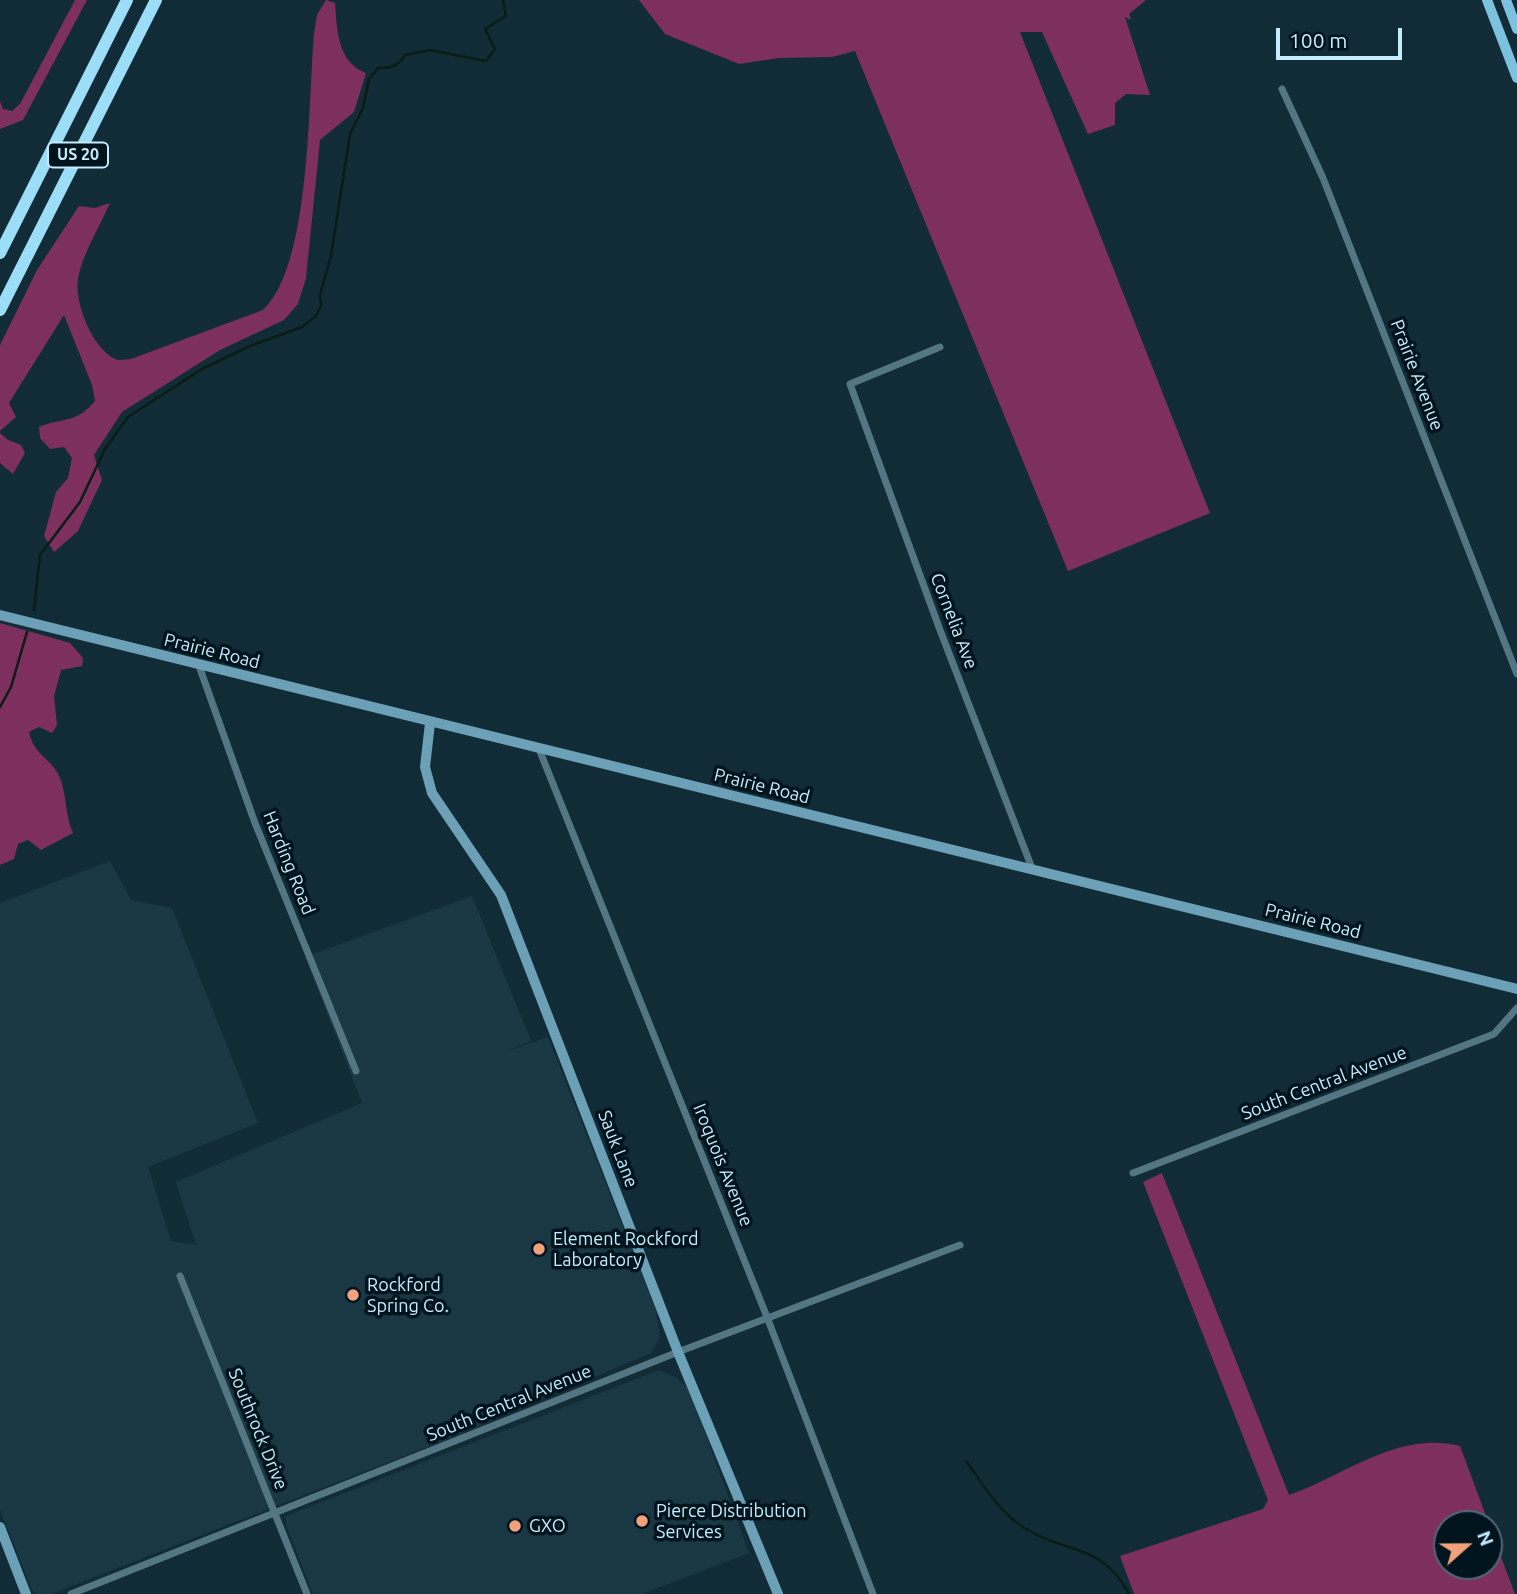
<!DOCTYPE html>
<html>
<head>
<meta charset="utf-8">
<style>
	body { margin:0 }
	#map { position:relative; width:1517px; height:1594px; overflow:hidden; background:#112c37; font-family:Ubuntu,sans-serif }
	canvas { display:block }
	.north { position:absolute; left:1433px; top:1510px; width:70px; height:70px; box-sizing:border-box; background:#00141e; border:2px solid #4f6a77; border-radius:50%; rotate:69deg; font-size:19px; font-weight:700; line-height:28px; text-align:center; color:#c5ecfd }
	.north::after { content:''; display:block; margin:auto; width:24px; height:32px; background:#f1a17c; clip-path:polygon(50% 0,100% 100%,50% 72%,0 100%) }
	.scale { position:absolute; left:1276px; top:28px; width:126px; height:32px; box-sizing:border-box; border:4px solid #c5ecfd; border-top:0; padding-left:9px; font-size:21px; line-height:24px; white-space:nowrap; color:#c5ecfd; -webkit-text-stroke:5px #00141e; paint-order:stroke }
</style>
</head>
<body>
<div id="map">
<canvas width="1517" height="1594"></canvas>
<div class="north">N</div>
<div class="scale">100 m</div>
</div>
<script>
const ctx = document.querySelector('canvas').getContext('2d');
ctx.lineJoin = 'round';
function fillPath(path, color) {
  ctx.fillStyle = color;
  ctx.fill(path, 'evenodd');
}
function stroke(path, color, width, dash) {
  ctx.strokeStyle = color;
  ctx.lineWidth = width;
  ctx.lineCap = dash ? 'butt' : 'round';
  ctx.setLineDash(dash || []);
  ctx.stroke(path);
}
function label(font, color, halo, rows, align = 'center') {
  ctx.font = font + ' Ubuntu,sans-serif';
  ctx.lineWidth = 7;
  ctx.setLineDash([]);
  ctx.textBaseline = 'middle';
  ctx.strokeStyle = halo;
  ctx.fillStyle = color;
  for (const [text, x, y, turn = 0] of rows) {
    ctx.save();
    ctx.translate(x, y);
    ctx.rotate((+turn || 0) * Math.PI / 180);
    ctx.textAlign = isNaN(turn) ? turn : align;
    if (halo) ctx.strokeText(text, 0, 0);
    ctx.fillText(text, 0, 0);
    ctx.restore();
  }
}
const built = new Path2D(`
	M110,861L131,900L172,908L258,1123L148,1167L171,1241L196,1245L176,1182L362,1103L305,957L472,896L531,1041L501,1053L548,1037L656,1310L660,1338L651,1353L458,1435L51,1594H36L31,1588L0,1510V903Z
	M659,1370L677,1378L689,1389L749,1553L642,1594H313L286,1525V1516Z`);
const green = new Path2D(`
	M75,0H87L23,120L0,129V101L3,109L12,111L20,104Z
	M326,0L335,3C337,29 337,62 366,73L354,112L320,140L306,278L298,304L284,320L220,350L122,412L94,455L102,480L78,531L54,552L44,536L56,492L68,478L72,458L64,447L50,449L40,438L39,427C63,417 76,424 95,401L92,385L64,315L9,403L16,417L0,431V345L37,270L79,206L95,208L110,203C100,226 83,253 78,278C74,302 92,348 115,359C120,361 126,359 131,359L263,310C311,266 308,100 314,34L317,15Z
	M639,0H1146L1129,14L1131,20L1125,17L1150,95L1126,94L1115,103V125L1088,134L1042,32H1020L1210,513L1068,571L855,51L832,57L779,58L739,64L665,34Z
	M0,433L8,440L21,445L25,453L13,474L0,463Z
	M0,623L70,643L83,658L82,666L61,670L54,696L57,725L52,733L39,727L29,732C34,756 52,758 60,778C67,796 65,816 73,833L41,850L28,840L18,844L14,859L0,865Z
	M1162,1173L1289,1495C1345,1475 1399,1430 1460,1446L1489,1524H1447V1566H1489V1525L1515,1594H1134L1120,1556L1263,1509L1268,1500L1143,1182Z`);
const stream = new Path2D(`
	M34,610L40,555L80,502L105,449L128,417L202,369L250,346L302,327L316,316L321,306L320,295L331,256L350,134L363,108L369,79L378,68C390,68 398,67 405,55L430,50L486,61L495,49L485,29L506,16L503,0
	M0,707L11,687L27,632
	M966,1461C983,1484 998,1511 1023,1527C1065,1555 1101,1541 1129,1594`);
const street = new Path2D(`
	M1282,89L1323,178L1517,674
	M940,347L850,384L940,630L1032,868
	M198,663L255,823L356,1071
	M539,749L767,1317L873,1594
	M1133,1173L1494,1034L1517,1008
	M180,1276L307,1594
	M71,1594L678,1352L960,1245`);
const secondary = new Path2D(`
	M0,615L1517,989
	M430,723L425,767L432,793L501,895L678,1352L778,1594
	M0,1527L26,1594`);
const primary = new Path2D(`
	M1487,0L1517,78
	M1506,0L1517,29`);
const highway = new Path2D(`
	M0,253L127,0
	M0,310L156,0`);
const markers = [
	[539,1249,7,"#f1a17c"],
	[353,1295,7,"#f1a17c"],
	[642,1521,7,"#f1a17c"],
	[515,1526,7,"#f1a17c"]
];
const shields = [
	[78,155,60]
];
const shieldNames = [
	["US 20",78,155]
];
const streetNames = [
	["Prairie Avenue",1417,375,69],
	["Cornelia Ave",954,621,69],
	["Prairie Road",212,651,14],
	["Prairie Road",762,786,14],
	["Harding Road",289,863,68],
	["Prairie Road",1313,921,14],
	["South Central Avenue",1324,1083,-21],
	["Sauk Lane",618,1149,69],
	["Iroquois Avenue",723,1165,68],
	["South Central Avenue",509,1403,-22],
	["Southrock Drive",258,1429,68]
];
const poiNames = [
	["Element Rockford",553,1239],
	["Laboratory",553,1260],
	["Rockford",367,1285],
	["Spring Co.",367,1306],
	["Pierce Distribution",656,1511],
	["Services",656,1532],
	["GXO",529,1526]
];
fillPath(built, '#1a3844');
fillPath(green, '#7d2f5e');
stroke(stream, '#091d15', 2.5);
stroke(street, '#547582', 7);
stroke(secondary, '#6ba0b6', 10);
stroke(primary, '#7cc1dd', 10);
stroke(highway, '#9cddf8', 12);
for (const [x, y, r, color] of markers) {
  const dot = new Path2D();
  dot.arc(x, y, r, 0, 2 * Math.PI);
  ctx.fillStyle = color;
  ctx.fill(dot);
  stroke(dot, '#00141e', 2.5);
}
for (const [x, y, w] of shields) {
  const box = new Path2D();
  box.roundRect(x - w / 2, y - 12.5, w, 25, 5);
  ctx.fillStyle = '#00141e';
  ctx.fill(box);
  stroke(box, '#c5ecfd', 2);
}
label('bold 16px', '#c5ecfd', null, shieldNames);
label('18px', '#c5ecfd', '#00141e', streetNames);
label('18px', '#c5ecfd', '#00141e', poiNames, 'left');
</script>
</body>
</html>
